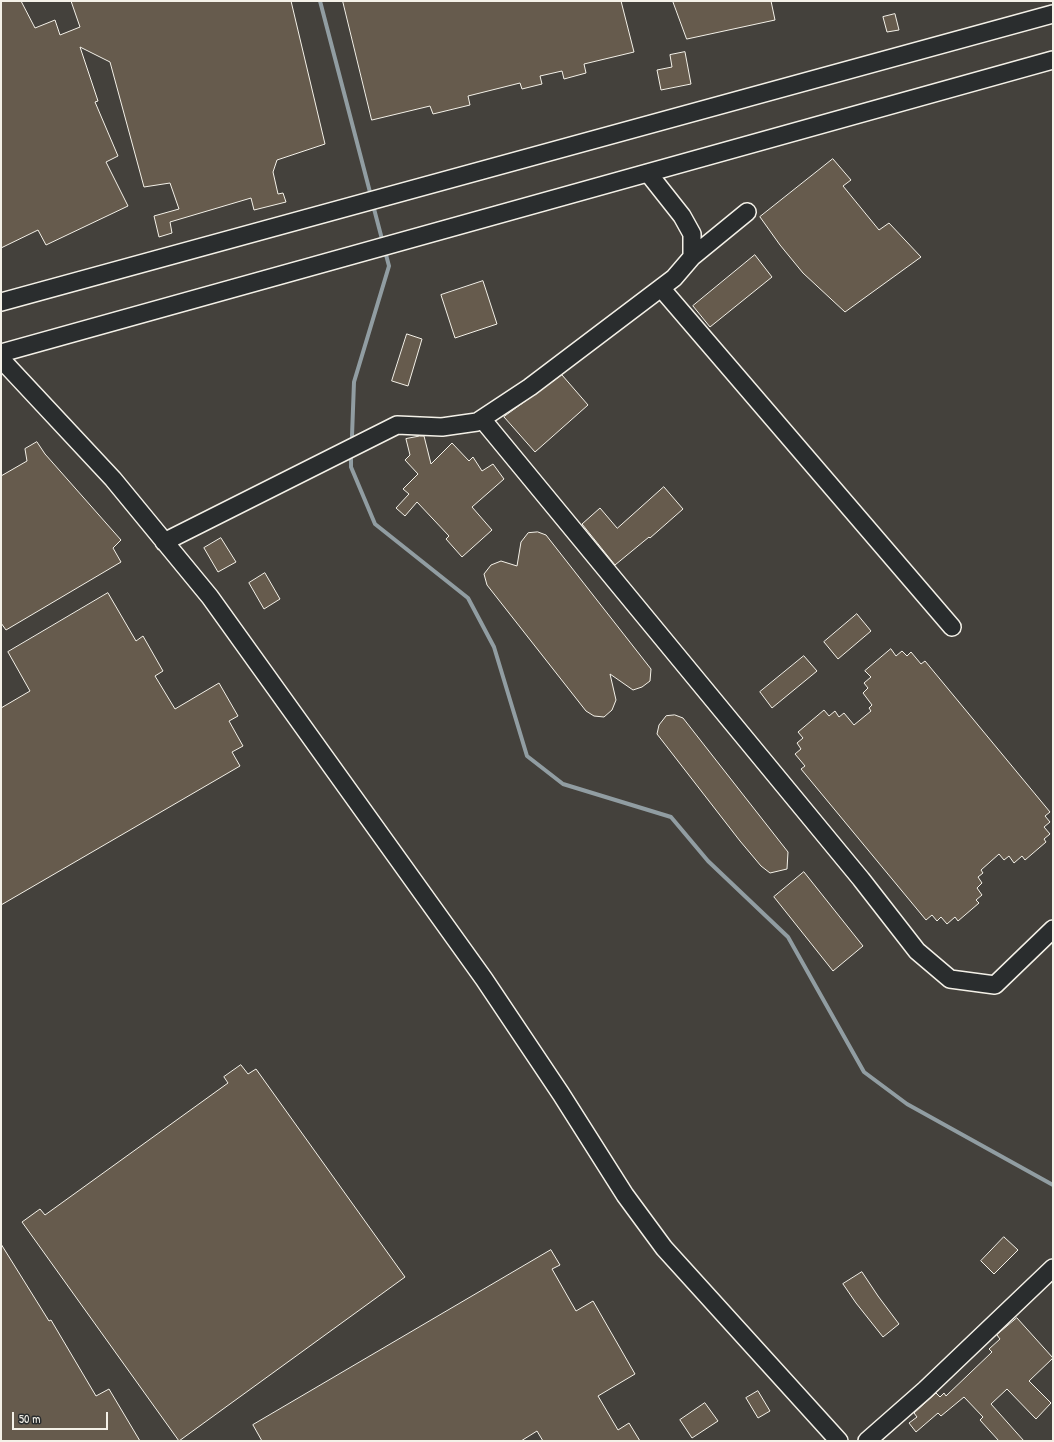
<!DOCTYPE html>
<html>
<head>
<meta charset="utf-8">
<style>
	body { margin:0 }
	#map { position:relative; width:1054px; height:1442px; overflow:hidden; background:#363634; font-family:"Patrick Hand",sans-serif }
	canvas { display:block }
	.frame { position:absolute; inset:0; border:2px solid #f4f1e8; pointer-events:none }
	.scale { position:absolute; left:12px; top:1412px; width:96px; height:18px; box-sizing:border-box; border:2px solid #f4f1e8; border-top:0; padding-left:5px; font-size:12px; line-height:14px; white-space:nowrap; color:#f4f1e8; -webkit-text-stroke:3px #2a2d2e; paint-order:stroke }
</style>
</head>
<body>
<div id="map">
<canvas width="1054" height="1442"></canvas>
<div class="frame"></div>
<div class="scale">50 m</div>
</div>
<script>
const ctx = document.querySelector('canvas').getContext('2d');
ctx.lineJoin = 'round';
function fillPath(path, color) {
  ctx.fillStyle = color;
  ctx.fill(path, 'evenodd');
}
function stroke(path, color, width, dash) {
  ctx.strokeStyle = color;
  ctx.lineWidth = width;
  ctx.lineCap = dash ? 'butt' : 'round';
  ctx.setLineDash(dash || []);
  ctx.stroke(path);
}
const built = new Path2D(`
	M1,1H1053V1441H1Z`);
const stream = new Path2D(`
	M320,1L371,196
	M373,205L383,243
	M352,436L354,382L389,266L385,251
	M351,459V467L375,524L468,598L494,647L527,756L563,784L671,817L708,861L788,937L864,1072L907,1104L1053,1185`);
const building = new Path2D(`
	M1,1H21L35,28L55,20L60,35L80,27L71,1H291L325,144L277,160L273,172L278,194L283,193L286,202L254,210L251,198L170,222L172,233L159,237L154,216L179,209L170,183L144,187L110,62L80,47L98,101L95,102L118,156L106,162L128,206L46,245L38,230L1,248Z
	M343,1H621L634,52L584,64L586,73L564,79L562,71L540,76L542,84L522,89L520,83L468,96L470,105L433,114L430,106L372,120Z
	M673,1H771L775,20L687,39Z
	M895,14L899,30L887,32L883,17Z
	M685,52L691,84L661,90L657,70L672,67L670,55Z
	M833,159L851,180L843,186L879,230L889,223L921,257L845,312L803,273L780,245L760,217Z
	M755,255L772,277L710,327L693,306Z
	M483,281L497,324L455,338L441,295Z
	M407,334L422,339L408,386L392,381Z
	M562,375L588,405L535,452L504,417Z
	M420,436H424L431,464L452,443L469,461L473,457L482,471L493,464L504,479L472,507L492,530L462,557L446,539L449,536L417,502L405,516L396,508L409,494L403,489L418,474L405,460L410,455L406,439Z
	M37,442L45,454L121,540L113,548L121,562L6,630L1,623V476L27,461L25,449Z
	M664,487L683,509L650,538L649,537L615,565L582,524L600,508L617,528Z
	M538,532L546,535L651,669L650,681L642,687L633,690L610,674L616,700L612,710L604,717L594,716L586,711L487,585L484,574L491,565L501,561L517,566L521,542L528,533Z
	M221,538L236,562L218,572L204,548Z
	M265,573L280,599L264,609L249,583Z
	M108,593L136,641L143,636L163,671L155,676L175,709L219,683L238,716L229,721L243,746L232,752L240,766L1,905V708L30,691L8,652Z
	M857,614L871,631L838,659L824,642Z
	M891,649L896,656L902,651L907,656L911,652L921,664L925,661L1050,812L1045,816L1050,822L1044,827L1050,834L1044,839L1046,842L1025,860L1022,856L1014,863L1009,856L1004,860L999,854L981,870L983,873L978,877L982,883L977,888L982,895L976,900L979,903L958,921L955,917L947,924L941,917L937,921L932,915L926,920L801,769L805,766L795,754L801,749L797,743L803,738L798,732L824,710L829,716L835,711L839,717L844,713L854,725L871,711L869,708L872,705L863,693L868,688L864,683L871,677L865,671Z
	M804,656L817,671L772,708L760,692Z
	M675,715L683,718L788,852L787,869L770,873L761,866L740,841L657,734L659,725L666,716Z
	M804,872L863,946L833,971L774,897Z
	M241,1065L248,1074L256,1069L405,1277L179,1441L22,1222L40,1209L45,1215L228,1083L224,1077Z
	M1004,1237L1018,1250L994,1274L981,1261Z
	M1,1244L49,1321L51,1320L96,1396L109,1389L140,1441H1Z
	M551,1250L560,1265L552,1269L576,1311L593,1301L635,1374L598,1396L618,1430L629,1423L640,1441H543L537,1431L521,1441H262L253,1425Z
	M862,1272L878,1296L899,1324L883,1337L856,1303L843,1284Z
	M1017,1318L1053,1358L1029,1381L1051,1403L1036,1419L1007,1389L991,1404L1024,1441H999L980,1420L983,1417L964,1397L941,1416L938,1413L916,1432L909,1423L917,1417L914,1413L936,1393L940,1397L944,1393L946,1396L992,1352L989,1349L1000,1339L997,1335Z
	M758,1391L770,1411L758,1418L746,1398Z
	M705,1403L718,1421L692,1438L680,1420Z`);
const minor = new Path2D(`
	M692,257L747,212
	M661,288L952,627
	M1,302L1053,14
	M1,353L1053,60
	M1,359L113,479L210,597L484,979L561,1094L625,1195L664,1248L839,1441
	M482,419L861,879L917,951L950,979L995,985L1053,929
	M164,542L397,425L442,427L477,422L530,387L674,278L692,257V234L682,216L648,173
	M867,1441L925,1390L1053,1268`);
fillPath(built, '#44413c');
stroke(stream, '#919da2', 4);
fillPath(building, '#665b4d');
stroke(building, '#f4f1e8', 1);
stroke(minor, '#f4f1e8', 20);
stroke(minor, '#2a2d2e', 17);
</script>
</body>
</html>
